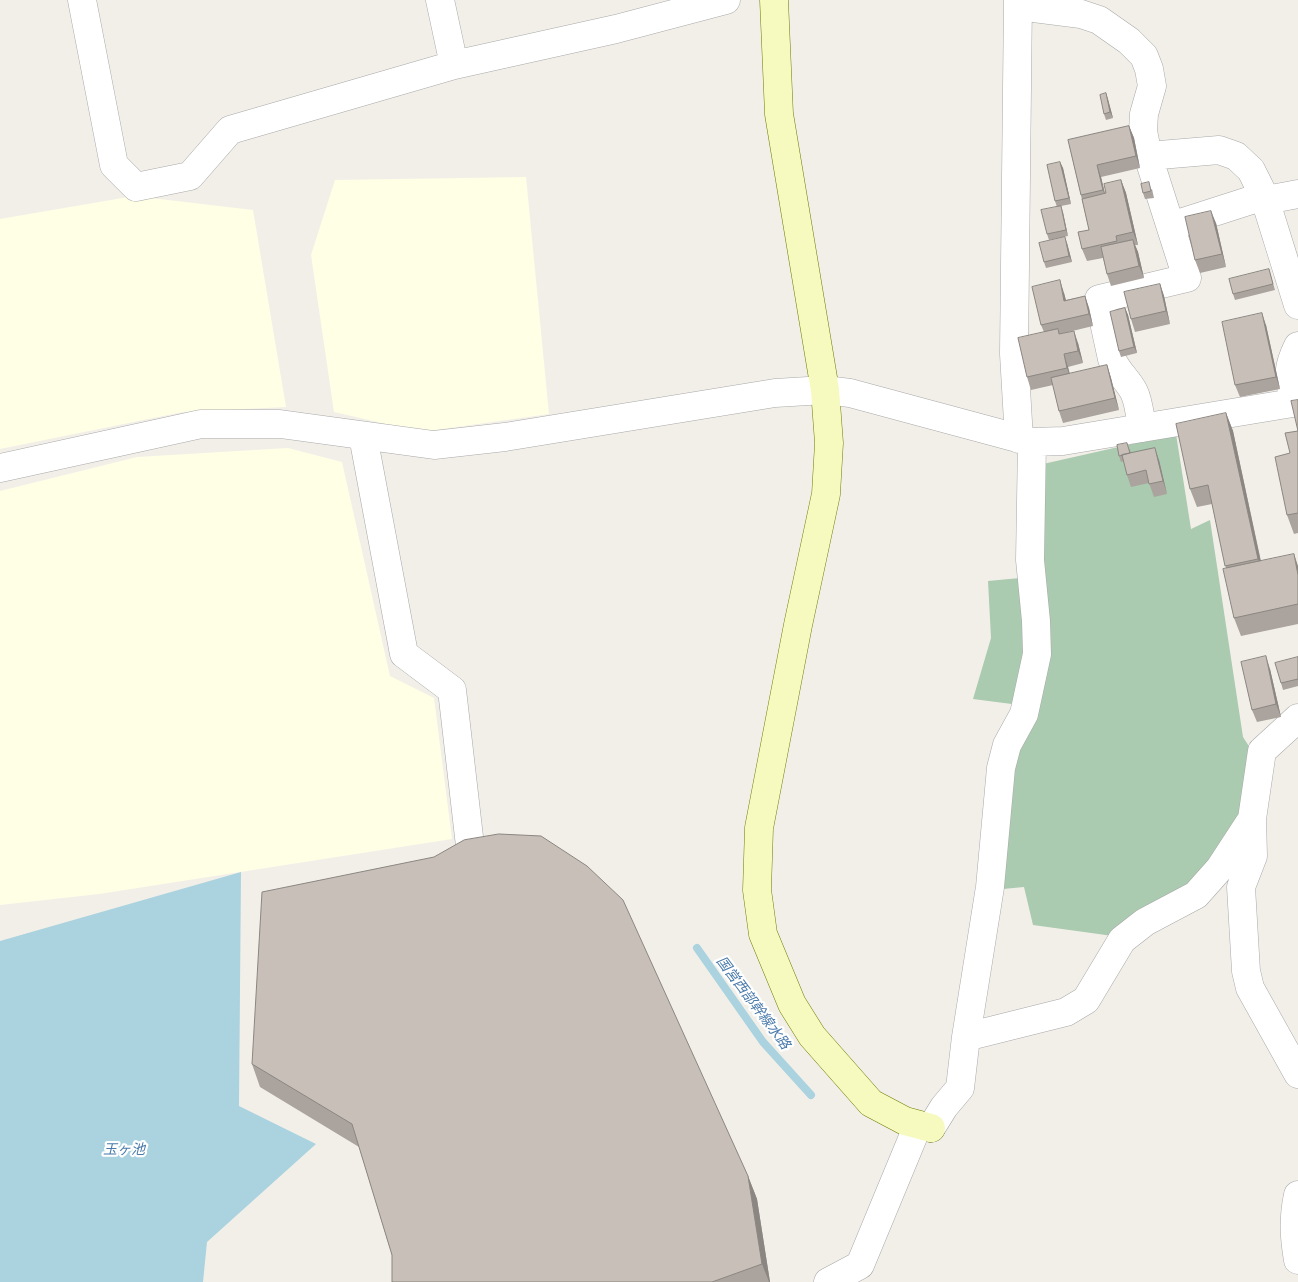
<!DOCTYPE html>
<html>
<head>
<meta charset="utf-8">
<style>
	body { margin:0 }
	canvas { display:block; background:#f2efe9 }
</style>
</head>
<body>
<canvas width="1298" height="1282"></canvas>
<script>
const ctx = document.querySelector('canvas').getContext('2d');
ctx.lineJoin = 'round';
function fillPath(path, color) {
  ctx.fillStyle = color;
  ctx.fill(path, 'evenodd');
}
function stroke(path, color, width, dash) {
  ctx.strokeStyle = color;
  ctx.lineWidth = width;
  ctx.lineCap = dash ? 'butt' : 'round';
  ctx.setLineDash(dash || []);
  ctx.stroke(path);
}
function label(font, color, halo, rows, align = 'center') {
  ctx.font = font + ' "IBM Plex Sans","Noto Sans JP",sans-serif';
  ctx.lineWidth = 4.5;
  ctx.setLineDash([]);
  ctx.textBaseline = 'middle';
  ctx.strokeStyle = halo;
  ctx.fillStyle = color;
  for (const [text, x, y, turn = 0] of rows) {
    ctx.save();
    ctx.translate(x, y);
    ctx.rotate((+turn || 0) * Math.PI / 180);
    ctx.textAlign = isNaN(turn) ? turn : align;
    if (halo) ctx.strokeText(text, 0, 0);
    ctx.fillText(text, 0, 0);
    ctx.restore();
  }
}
const education = new Path2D(`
	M526,177L549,414L421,432L334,412L311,255L335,180Z
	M134,196L253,210L286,407L183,412L0,449V219Z
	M288,448L342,462L390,676L434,698L452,839L99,894L0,905V491L137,457Z`);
const cemetery = new Path2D(`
	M1176,434L1191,529L1210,520L1243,737L1254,754L1243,816L1189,890L1113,936L1033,925L1024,887L1003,889V808L1019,747L1035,707L973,699L991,638L988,581L1041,576L1043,464Z`);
const water = new Path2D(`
	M241,872L239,1106L316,1144L207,1242L203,1282H0V941Z`);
const stream = new Path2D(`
	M697,948L763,1042L811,1095`);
const street = new Path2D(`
	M82,0L114,165L136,187L190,176L230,130L454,65L616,29L726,0
	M440,0L454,65
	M1018,0L1014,354L1019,439
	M1018,6L1081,14L1099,20L1129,41L1144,56L1149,69L1152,86L1144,114L1143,131L1148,156L1187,278L1099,299L1112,359C1117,372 1128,380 1134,392C1139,402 1140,417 1142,428
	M1148,156L1219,150L1236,156L1251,170L1264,196L1298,305
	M1266,200L1298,194
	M1177,224L1264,196
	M1294,403C1289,377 1286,370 1298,346
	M363,436L404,654L452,690L472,863
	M0,468L201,424H280L434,445L505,437L775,393L825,390L850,393L1032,442L1063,441L1298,402
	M1252,819L1253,856L1241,887L1246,971L1250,988L1298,1074
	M966,1037L1066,1012L1086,1000L1122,940L1145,922L1196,895L1220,868L1252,819L1262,751L1298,718
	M931,1128L944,1107L960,1088L966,1037L990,887L1001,768L1007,745L1024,714L1037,654L1036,621L1030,560L1032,442
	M1298,1195C1293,1218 1294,1237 1298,1260
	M828,1282L860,1265L918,1125`);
const secondary = new Path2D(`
	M774,0L779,114L825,390L829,443L826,494L798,625L759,828L757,890L763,934L792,1004L812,1036L871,1103L905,1121L931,1128`);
const wall = new Path2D(`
	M1106,93L1113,118L1106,120L1104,114Z
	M1129,126L1134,138L1140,168L1101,177L1105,193L1121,180L1126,193L1138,245H1135L1138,252L1144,278L1111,286L1107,274L1103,258L1087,261L1082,249L1089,230L1068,140Z
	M1060,162L1063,168L1071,204L1061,206L1068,236L1049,240L1047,234L1057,207L1055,201Z
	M1152,189L1154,198L1145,199L1143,193Z
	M1216,223L1226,267L1200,273L1195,260Z
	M1067,243L1072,262L1046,268L1044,262Z
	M1269,269L1275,290L1235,300L1233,294Z
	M1160,284L1164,296L1170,324L1135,332L1131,319Z
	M1064,293L1066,300L1085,296L1089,308L1093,326L1060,334L1078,343L1083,363L1068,367L1070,374L1107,365L1111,378L1119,410L1063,423L1059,411L1053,385L1031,390L1027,377L1044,332L1041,325Z
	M1125,308L1128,315L1137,353L1121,357L1119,351Z
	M1266,325L1280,389L1240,397L1235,385Z
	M1298,400V533L1294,534L1287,515L1290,453L1298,431Z
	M1226,413L1233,431L1261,561L1298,566V624L1241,636L1234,618L1226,568L1212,504L1197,507L1190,489Z
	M1130,449L1131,453L1159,460L1167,494L1154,497L1149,483L1131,487L1127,475L1124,461L1121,462L1119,456Z
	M1298,657V686L1283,690L1281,683Z
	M1270,669L1281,717L1257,722L1252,710Z
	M252,1064L748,1176L757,1199L770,1282H392V1255L359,1147L260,1087Z`);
const shadedWall = new Path2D(`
	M1106,93L1108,99L1113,118L1110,112Z
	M1129,126L1134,138L1140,168L1136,156Z
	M1060,162L1063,168L1071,204L1069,198Z
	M1097,165L1101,177L1107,203L1103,190Z
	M1121,180L1126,193L1138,245L1133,232Z
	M1061,206L1063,212L1068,236L1066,230Z
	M1211,211L1216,223L1226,267L1222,254Z
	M1065,237L1067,243L1072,262L1069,256Z
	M1133,240L1138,252L1144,278L1139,266Z
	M1060,280L1064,293L1069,313L1064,301Z
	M1160,284L1164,296L1170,324L1166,311Z
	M1085,296L1089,308L1093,326L1089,314Z
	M1125,308L1128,315L1137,353L1134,347Z
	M1262,313L1266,325L1280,389L1276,377Z
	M1074,331L1078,343L1083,363L1078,351Z
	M1064,354L1068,367L1071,380L1067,368Z
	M1107,365L1111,378L1119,410L1115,398Z
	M1226,413L1233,431L1264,577L1258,559Z
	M1155,448L1159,460L1167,494L1163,481Z
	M1294,554L1298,566V575Z
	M1266,656L1270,669L1281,717L1276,704Z
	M748,1176L757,1199L770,1282H769L762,1264Z`);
const building = new Path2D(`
	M1106,93L1110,112L1104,114L1100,95Z
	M1129,126L1136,156L1097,165L1103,190L1081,195L1068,140Z
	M1060,162L1069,198L1055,201L1047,165Z
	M1121,180L1133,232L1116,236L1117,241L1082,249L1078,232L1089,230L1082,199L1106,193L1104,184Z
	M1149,182L1151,191L1143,193L1141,184Z
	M1061,206L1066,230L1047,234L1041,210Z
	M1211,211L1222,254L1195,260L1185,217Z
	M1065,237L1069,256L1044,262L1039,243Z
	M1133,240L1139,266L1107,274L1101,247Z
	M1269,269L1273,284L1233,294L1229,279Z
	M1060,280L1064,301L1085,296L1089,314L1041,325L1032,287Z
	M1160,284L1166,311L1131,319L1124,292Z
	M1125,308L1134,347L1119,351L1110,312Z
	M1262,313L1276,377L1235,385L1222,322Z
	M1058,329L1059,334L1074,331L1078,351L1064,354L1067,368L1027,377L1018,338Z
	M1107,365L1115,398L1059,411L1051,378Z
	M1298,400V513L1287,515L1275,457L1290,453L1285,433L1298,431L1291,401Z
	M1226,413L1258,559L1225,566L1208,485L1190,489L1176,424Z
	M1127,443L1130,453L1119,456L1117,445Z
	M1155,448L1163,481L1149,484L1146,470L1127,475L1122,455Z
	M1294,554L1298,575V604L1234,618L1223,569Z
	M1266,656L1276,704L1252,710L1241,662Z
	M1298,657V679L1281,683L1275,663Z
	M499,834L541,836L587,866L623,900L748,1176L762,1264L712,1282H392V1255L352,1124L252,1064L262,892L434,857L464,840Z`);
const waterNames = [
	["国営西部幹線水路",753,1003,53],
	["玉ヶ池",124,1150]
];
fillPath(education, '#ffffe5');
fillPath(cemetery, '#aacbaf');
fillPath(water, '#aad3df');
stroke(stream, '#aad3df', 8);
stroke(street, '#a9a9a9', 29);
stroke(secondary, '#707d05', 29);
stroke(street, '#fff', 28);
stroke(secondary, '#f7fabf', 28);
fillPath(wall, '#aba49e');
fillPath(shadedWall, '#8b8681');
fillPath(building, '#c7bfb8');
stroke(building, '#8b8681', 1);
label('italic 14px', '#4a7aab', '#fff', waterNames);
</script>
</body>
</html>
